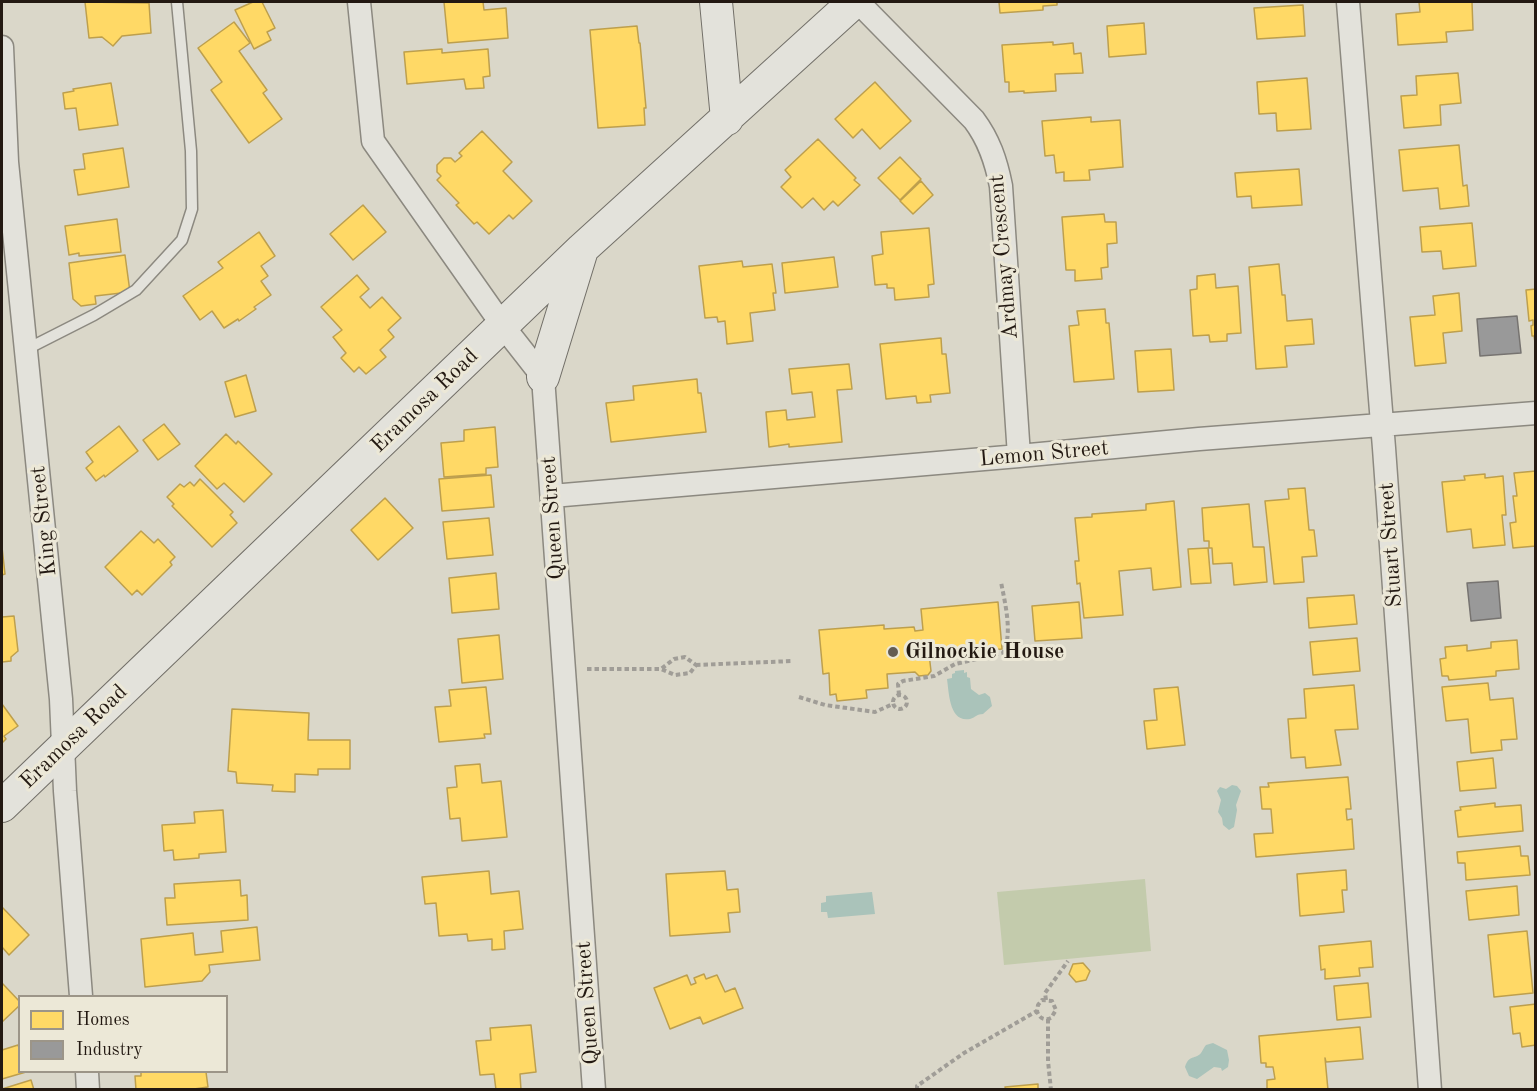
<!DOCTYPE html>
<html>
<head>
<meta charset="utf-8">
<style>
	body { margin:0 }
	#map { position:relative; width:1537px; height:1091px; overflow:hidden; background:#dad7c9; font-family:"Old Standard TT",serif }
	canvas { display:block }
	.frame { position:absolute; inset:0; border:3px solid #231912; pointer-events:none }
	.legend { position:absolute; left:18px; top:995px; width:210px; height:78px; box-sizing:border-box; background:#ece8d7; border:2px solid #9c9588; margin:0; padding:8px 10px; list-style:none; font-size:18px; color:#231912 }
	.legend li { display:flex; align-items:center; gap:12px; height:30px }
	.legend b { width:30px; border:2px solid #9c9588 }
</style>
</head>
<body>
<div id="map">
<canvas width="1537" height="1091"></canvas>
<div class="frame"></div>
<ul class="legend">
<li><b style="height:16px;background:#ffd966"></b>Homes</li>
<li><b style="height:16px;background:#999"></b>Industry</li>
</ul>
</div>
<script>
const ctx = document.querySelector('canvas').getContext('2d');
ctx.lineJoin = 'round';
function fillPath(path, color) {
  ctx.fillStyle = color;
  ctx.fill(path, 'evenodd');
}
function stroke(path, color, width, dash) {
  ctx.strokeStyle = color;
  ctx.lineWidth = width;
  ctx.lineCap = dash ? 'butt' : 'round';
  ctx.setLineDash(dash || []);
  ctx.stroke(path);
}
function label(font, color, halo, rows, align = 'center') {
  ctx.font = font + ' "Old Standard TT",serif';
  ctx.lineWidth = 6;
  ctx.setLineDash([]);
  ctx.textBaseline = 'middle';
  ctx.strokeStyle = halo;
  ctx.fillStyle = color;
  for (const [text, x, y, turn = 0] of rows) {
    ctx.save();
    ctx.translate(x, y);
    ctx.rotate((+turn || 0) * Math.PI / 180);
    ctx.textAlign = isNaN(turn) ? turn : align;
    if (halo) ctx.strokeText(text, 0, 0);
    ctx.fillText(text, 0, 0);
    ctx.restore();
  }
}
const green = new Path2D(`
	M1145,879L1151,951L1004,965L997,892Z`);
const water = new Path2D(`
	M964,670V673L967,672V677L970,678L971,689L979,695L985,693L990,697L992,706L983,714C977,714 976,717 970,719C949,723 949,692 947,679L952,678V674L955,673V671Z
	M1232,785L1237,786L1241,791L1236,805L1237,810L1234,827L1229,830L1223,825L1222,818L1218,812L1221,800L1217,791L1220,787L1226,789Z
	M872,892L875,914L828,918L827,912H821V903L826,902V896Z
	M1213,1043L1227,1050L1229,1060L1228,1067L1222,1071L1221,1068L1214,1067L1197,1079L1189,1076L1185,1067C1189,1054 1195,1060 1201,1053C1203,1050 1204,1047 1206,1045Z`);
const homes = new Path2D(`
	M85,2L149,3L151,33L122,36L113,46L102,37L89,38Z
	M253,2H262L275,28L267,32L271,40L254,49L235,10Z
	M444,2H483L484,10L506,8L508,38L448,43Z
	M999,2H1057V5L1043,6V10L1000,13Z
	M1419,2H1472L1473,30L1446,32L1447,42L1398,45L1396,14L1420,12Z
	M1303,5L1305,36L1257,39L1254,8Z
	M234,22L250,43L239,51L267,90L263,93L282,119L249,143L211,90L222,82L198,48Z
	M1144,23L1146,54L1109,57L1107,26Z
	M637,26L639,43H640L646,108H644L645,125L598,128L590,30Z
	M1053,42V45L1073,43L1074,54L1081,53L1083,73L1055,74L1056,91L1024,93V91L1009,92V82H1005L1002,45Z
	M442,49V53L488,49L490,76L483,77L484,88L466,89L464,79L407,84L404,52Z
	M1458,73L1461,103L1440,105L1441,125L1404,128L1401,96L1417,95L1416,76Z
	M1307,78L1311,129L1277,131L1276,113L1259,114L1257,82Z
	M875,82L911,121L880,149L862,129L853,138L835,119Z
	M111,83L118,125L79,130L76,108L65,109L63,93L74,91L73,89Z
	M1091,117V122L1120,120L1123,167L1089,170L1090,180L1064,181V172L1056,173L1054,155L1045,156L1042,121Z
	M482,131L512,162L503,171L532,201L513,219L509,215L489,234L477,222L474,224L456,205L459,203L437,180L441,176L437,172V165L444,158H451L455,162L462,156L459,153Z
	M818,139L856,178L854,180L860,185L838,206L833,201L824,210L813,198L802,208L781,187L791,177L785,170Z
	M1459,145L1463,186L1467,185L1469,206L1440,209L1438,188L1403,191L1399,150Z
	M123,148L129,187L78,195L74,170L85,169L83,154Z
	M900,157L921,179L900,200L878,178Z
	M1299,169L1302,205L1252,208L1251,196L1237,197L1235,173Z
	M921,181L933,195L913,214L900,201Z
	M363,205L386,232L353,260L330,234Z
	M1104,214L1105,222H1116L1117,243L1107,244L1108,267L1101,268L1102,279L1075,281V270H1066L1062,217Z
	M117,219L121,252L79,256V253L69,255L65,226Z
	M1472,223L1476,266L1443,269L1441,251L1422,252L1420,227Z
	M929,228L934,284L928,285L929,297L895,300L894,288H887V284L875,285L872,256L883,254L881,232Z
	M259,232L275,256L261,266L268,276L261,281L271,295L254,307L256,309L239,321L238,319L224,328L212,311L200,320L183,296L223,268L218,262Z
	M125,255L130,292L95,296L96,304L81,306L73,299L69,263Z
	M834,257L838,287L785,293L782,263Z
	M742,261L743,267L772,264L776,293H773L775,310L750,313L753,341L727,344L725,321L718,322L717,317L705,318L699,266Z
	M1279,264L1282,295H1285L1287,321L1312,319L1314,344L1285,346L1287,367L1256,369L1249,267Z
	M1215,274L1216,288L1238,286L1241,333L1227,334V341L1210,342L1209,335L1193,336L1190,290L1197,289V276Z
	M357,275L369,289L360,297L370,308L382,297L401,318L388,330L394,337L380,350L386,357L366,374L359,367L354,372L341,358L346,353L333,337L342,330L321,307Z
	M1536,289V349L1534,336H1532L1531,326L1533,325V320L1529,321L1526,290Z
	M1459,293L1462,331L1443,333L1446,363L1415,366L1410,317L1435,315L1433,296Z
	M1105,309L1106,323H1109L1114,379L1074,382L1069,326L1079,325L1077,311Z
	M941,338L942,354H946L950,393L930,395L931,402L917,403L916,396L886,399L880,344Z
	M1171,349L1174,390L1138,392L1135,351Z
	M849,364L852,389L837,390L842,442L789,447V444L769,447L766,412L786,410L787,420L815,417L812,392L792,394L789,369Z
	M246,375L256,411L235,417L225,382Z
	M697,379L698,393H701L706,432L611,442L606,403L634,400L633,386Z
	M164,424L180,444L158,460L143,440Z
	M119,426L138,451L105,477L104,475L96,481L86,468L93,462L86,452Z
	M495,427L498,467L486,468V474L444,477L441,443L464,441V430Z
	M226,434L236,444L238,441L272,474L244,502L224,483L217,489L195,466Z
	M1536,471V546L1513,548L1510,523L1516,522L1513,496H1517L1514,473Z
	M1485,474V478L1503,476L1506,515H1502L1505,545L1473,548L1471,529L1447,532L1442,482L1465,480L1464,476Z
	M491,475L494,507L442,511L439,479Z
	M200,479L233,512L230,515L237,523L212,547L172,506L174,504L167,497L180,484L184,487L190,482L194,486Z
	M1305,488L1309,530H1314L1317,556L1302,557L1304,582L1274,584L1265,501L1289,499L1288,489Z
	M385,498L413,528L378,560L351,530Z
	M1174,501L1181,587L1153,590L1151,568L1119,571L1123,615L1084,618L1080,583L1077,584L1075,561H1079L1075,518L1092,517V514L1146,510V504Z
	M1249,504L1253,547H1264L1267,582L1234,585L1232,563L1213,564L1212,548H1209V541H1204L1202,508Z
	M489,518L493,555L447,559L443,522Z
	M141,531L154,543L158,539L175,557L170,562L172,565L142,595L137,590L132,595L105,567Z
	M2,547L5,574L2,575Z
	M1208,548L1211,583L1191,584L1188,549Z
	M496,573L499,609L452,613L449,578Z
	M1354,595L1357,624L1309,628L1307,598Z
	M998,602L1002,649L929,654L931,671L928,675L919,676L915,672L887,674L888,688L866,690L867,698L837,701L836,694L830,695L829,673L823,674L819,630L884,625V629L914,627L915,631L923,630L921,609Z
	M1079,602L1082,638L1035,641L1032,606Z
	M14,616L18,651L11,657V661L2,662V617Z
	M499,635L503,679L462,683L458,639Z
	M1357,638L1360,671L1313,675L1310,642Z
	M1517,640L1519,669L1496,671V676L1449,680L1448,676H1442L1440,659L1446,658L1445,647L1467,645V651L1491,648V642Z
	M1488,683L1490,700L1513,698L1517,739L1501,740L1502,750L1471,753L1468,719L1446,721L1442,687Z
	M1354,685L1358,729L1335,730L1341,765L1306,768L1305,757L1291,758L1288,719L1306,718L1304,689Z
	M486,687L491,734H484L485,738L439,742L435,707L451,706L449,690Z
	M1178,687L1185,745L1147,749L1144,721L1157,720L1154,689Z
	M2,704L18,726L4,736L6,739L2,743Z
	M232,709L309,713L308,740H350V769H318V775L295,774V792L272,791L273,785L237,783L236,772L228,771Z
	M1493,758L1496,788L1460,791L1457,762Z
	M480,764L482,783L501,781L507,837L462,841L460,818L450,819L447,788L457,787L455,766Z
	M1348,777L1351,809H1346L1347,820L1352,819L1354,849L1256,857L1254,834L1273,833L1271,809H1262L1260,787H1269L1268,783Z
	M1495,803V807L1521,805L1523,831L1458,837L1455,811L1461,810L1460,807Z
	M223,810L226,852L199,854V858L174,860L173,850L164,851L162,825L195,823L194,812Z
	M1520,846L1521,856H1528L1530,875L1466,880L1465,863H1458L1457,852Z
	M1346,870L1347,890H1342L1344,912L1300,916L1297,874Z
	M489,871L491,894L519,891L523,929L504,931L505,949L492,950V939L468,941L467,934L439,936L436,903L425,904L422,877Z
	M725,871L727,890L738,889L740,912L728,913L730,932L670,936L666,874Z
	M240,880L241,896L247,895L248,920L167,925L165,898H175L174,884Z
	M1517,886L1519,915L1469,920L1466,891Z
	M2,907L29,935L9,955L2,947Z
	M257,927L260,960L209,965L210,972L202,981L145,987L141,939L193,933L195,955L223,952L221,931Z
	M1527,931L1533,993L1494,997L1488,935Z
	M1371,941L1373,967L1359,968L1360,976L1325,979V969L1321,970L1319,946Z
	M1083,963L1090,971L1086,980L1076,982L1069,974L1073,964Z
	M704,974L706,979L717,975L725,992L735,988L743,1008L703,1024L700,1017L670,1029L654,988L687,975L691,985L696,983L694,978Z
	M2,983L20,1002V1005L2,1022Z
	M1368,983L1371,1017L1337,1020L1334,986Z
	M1536,1004V1045L1522,1047L1520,1033L1513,1034L1510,1007Z
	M531,1025L536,1072L520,1074L521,1090H496L494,1074L480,1075L476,1041L491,1040L490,1028Z
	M1360,1027L1363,1059L1326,1062L1325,1058L1328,1090H1267V1080L1275,1079L1273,1067H1266V1063H1261L1259,1036Z
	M18,1045L20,1051V1072H26L2,1079V1050Z
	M141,1072H206L208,1087L187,1090H136L135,1076H141Z
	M31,1080L34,1090H2V1089Z
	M1038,1084V1090H1006L1005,1087Z`);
const industry = new Path2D(`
	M1517,316L1521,353L1480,356L1477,319Z
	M1498,581L1501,618L1471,621L1467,583Z`);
const path = new Path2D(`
	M696,665L792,661
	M587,669H661L675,675L690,673L696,665L685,657L674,659L661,669
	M893 702a7 7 0 1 1 14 0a7 7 0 1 1-14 0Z
	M899,695L898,684L903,681L934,676L955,664L1003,653C1013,634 1005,603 1001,582
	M799,697L825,705L875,712L893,704
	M1046,1000L1045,993L1068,961
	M1048,1019V1061L1051,1090
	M917,1090V1086L964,1053L1037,1011L1038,1005L1042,1000L1052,1001L1056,1010L1051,1018C1044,1021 1039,1018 1037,1011`);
const lane = new Path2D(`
	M27,349L94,315L136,290L182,240L192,209L191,151L177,2`);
const street = new Path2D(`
	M359,2L373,141L503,326L543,377L594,1090
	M858,2L974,120C989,140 996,161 1001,186L1019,456
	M1348,2L1384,448L1430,1090
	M2,47L7,162L61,699L65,791L81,996
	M552,496L1019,456L1199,439L1536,413
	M87,1072L88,1090`);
const secondary = new Path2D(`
	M716,2L727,119
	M543,377L581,253
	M2,806L582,249L854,2`);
const markers = [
	[893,652,6,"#635c52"]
];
const streetNames = [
	["Ardmay Crescent",1004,257,-95],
	["Eramosa Road",425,401,-44],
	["Lemon Street",1044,454,-5],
	["Queen Street",553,518,-94],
	["King Street",44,521,-96],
	["Stuart Street",1391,545,-94],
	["Eramosa Road",74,737,-44],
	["Queen Street",588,1003,-94]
];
const poiNames = [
	["Gilnockie House",905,652]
];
fillPath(green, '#c3cbac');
fillPath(water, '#aac3ba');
fillPath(homes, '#ffd966');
stroke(homes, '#bd9f4d', 1.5);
fillPath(industry, '#999');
stroke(industry, '#767370', 1.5);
stroke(lane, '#8c8980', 13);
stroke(street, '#8c8980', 25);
stroke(secondary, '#726f68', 34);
stroke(path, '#a09d97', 4, [4.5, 3]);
stroke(lane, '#e3e2db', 10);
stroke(street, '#e3e2db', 22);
stroke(secondary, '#e3e2db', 32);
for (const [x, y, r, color] of markers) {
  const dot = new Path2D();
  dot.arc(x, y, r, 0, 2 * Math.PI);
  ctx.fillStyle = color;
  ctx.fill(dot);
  stroke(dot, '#ece8d7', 2);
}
label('22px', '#231912', '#ece8d7', streetNames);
label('bold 22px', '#231912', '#ece8d7', poiNames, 'left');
</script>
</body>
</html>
